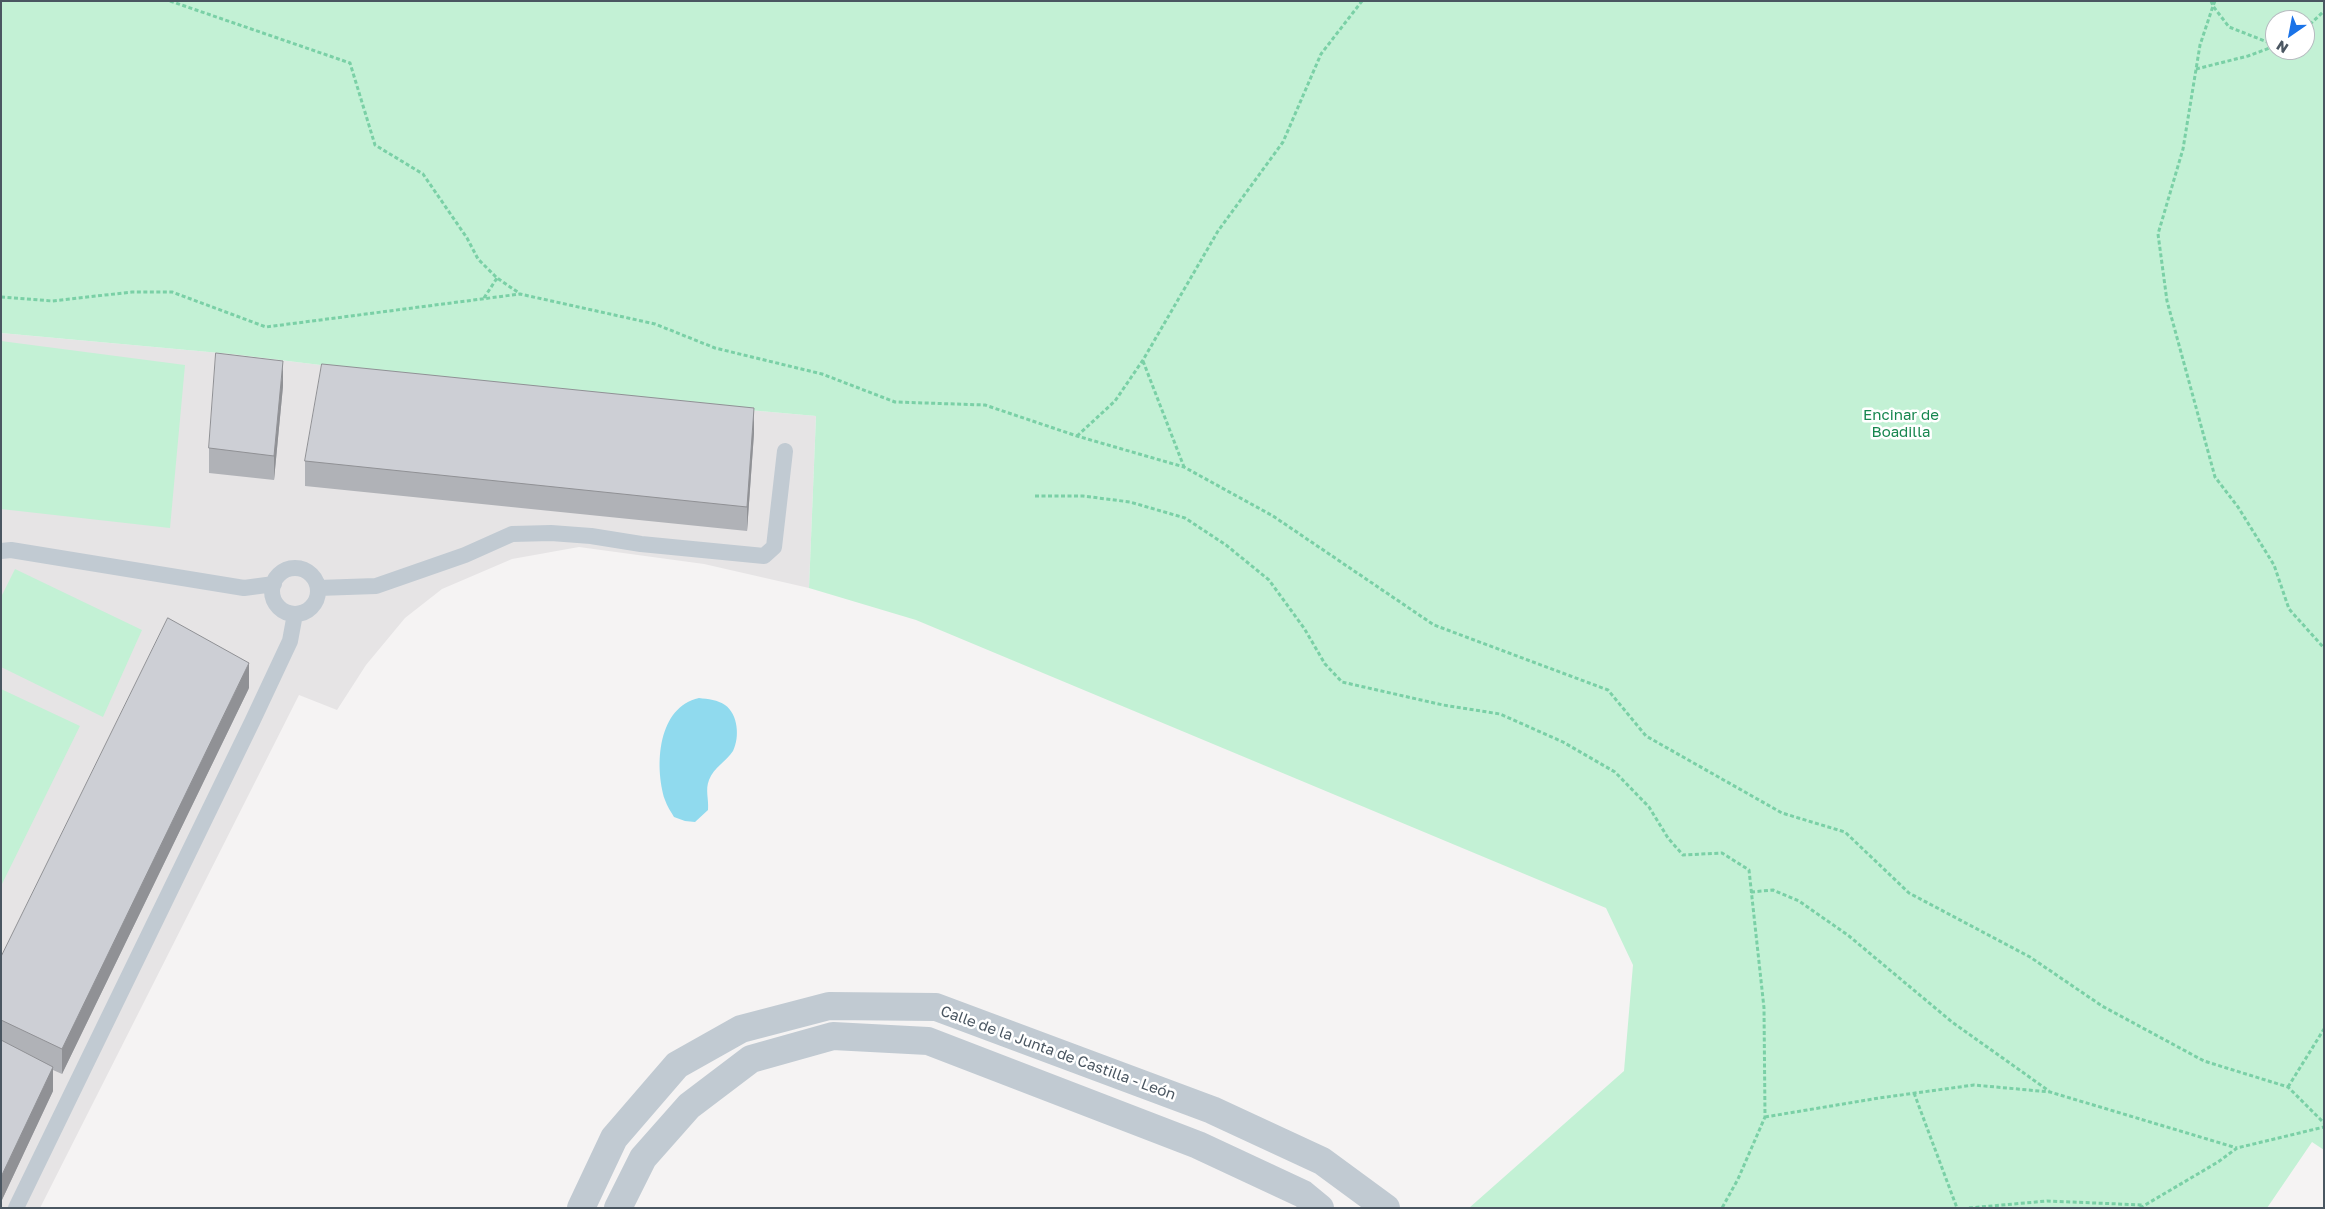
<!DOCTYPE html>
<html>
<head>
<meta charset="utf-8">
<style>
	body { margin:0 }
	#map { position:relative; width:2325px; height:1209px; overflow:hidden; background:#f5f3f3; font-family:"Golos Text",sans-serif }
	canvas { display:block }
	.frame { position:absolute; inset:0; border:2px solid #4a5661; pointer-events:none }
	.north { position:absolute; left:2265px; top:10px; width:50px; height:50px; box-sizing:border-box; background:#fff; border:1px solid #b7bbc0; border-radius:50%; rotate:213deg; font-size:14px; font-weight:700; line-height:20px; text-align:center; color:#4a5661 }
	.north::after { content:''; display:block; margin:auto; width:18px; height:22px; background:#1a73e8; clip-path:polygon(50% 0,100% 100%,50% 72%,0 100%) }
</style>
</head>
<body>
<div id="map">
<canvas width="2325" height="1209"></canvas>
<div class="frame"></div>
<div class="north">N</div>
</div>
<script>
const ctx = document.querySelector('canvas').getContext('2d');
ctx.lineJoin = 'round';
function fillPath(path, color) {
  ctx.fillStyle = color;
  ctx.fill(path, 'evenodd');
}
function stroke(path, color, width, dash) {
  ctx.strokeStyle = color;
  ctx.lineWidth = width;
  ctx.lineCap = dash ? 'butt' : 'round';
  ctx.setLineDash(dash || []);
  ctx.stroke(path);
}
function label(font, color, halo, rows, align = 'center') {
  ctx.font = font + ' "Golos Text",sans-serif';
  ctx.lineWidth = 5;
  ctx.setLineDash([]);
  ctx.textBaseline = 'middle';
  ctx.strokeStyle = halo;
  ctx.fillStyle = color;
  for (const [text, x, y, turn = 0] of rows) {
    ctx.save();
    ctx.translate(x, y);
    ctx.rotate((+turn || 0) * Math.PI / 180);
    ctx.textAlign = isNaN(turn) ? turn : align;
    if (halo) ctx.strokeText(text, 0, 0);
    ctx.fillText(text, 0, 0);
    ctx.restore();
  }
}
const education = new Path2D(`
	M1,333L231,354L524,390L816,416L809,588L704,564L579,547L512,559L442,589L405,618L366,665L337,710L299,695L40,1208H1Z`);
const green = new Path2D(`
	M1,1H2324V1150L2312,1142L2267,1208H1469L1624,1071L1633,965L1606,908L916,620L809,588L816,416L524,390L231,354L1,333ZM2275,20H2305V50H2275Z
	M1,341L185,365L170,528L1,509Z
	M15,569L142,630L103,717L1,667V597Z
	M1,689L80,726L1,886Z`);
const water = new Path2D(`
	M699,698C708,699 718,700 725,705C738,714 740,737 733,751C726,762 714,767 709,780C705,790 709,799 708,810L695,822L685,821L674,817C671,812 667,806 665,800C654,765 658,707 699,698Z`);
const path = new Path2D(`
	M170,1L350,63L375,145L423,174L467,238L478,259L497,278L519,293
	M2211,1L2213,6L2200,45L2183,149L2158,234L2167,301L2215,477L2238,507L2274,565L2289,609L2324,648
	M2215,1L2213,6L2229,27L2275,45
	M2305,29L2324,11
	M2196,69L2248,56L2275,46
	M1,297L52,301L132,292H172L266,327L520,294L655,324L715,348L822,374L895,402L985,405L1077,436L1184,467L1273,516L1434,625L1608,690L1646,736L1782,813L1845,832L1909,893L2030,957L2102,1006L2204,1061L2288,1087L2324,1123
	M484,298L497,278
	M1143,361L1184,467
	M1077,436L1115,401L1143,360L1218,231L1283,142L1321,54L1362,1
	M1035,496H1083L1130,502L1185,518L1226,545L1269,580L1304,628L1325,664L1342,682L1443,705L1500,714L1563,742L1615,772L1649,807L1668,838L1683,855L1722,853L1749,870L1764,1008L1765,1117L1738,1179L1722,1208
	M1751,892L1773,890L1799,901L1849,936L1952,1022L2049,1091
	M2288,1087L2324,1029
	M1914,1093L1957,1208
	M1765,1117L1879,1098L1974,1085L2050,1092L2237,1148
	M1969,1208L2047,1201L2143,1205
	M2140,1208L2218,1162L2237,1148L2324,1127`);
const service = new Path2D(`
	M1,551L11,550L244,588L274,584
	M272 591a23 23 0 1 1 46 0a23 23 0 1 1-46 0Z
	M318,588L376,586L465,555L512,534L551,533L591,536L641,544L764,556L774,547L785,451
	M16,1208L252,722L290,641L295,614`);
const minor = new Path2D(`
	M581,1208L614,1138L677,1065L741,1029L829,1006L936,1007L1212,1110L1322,1161L1386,1208
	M618,1208L643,1158L689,1106L751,1059L833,1036L928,1041L1198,1145L1303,1194L1320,1208`);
const wall = new Path2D(`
	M283,386L274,480L209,473V448Z
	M754,433L747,531L305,486V461Z
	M249,688L62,1074L53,1070V1091L1,1202V957Z`);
const shadedWall = new Path2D(`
	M283,361V386L274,480V456Z
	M754,408V433L747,531V507Z
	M249,663V688L62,1074V1049Z
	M53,1067V1091L1,1202V1177Z`);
const building = new Path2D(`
	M216,353L283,361L274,456L209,448Z
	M322,364L754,408L747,507L305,461Z
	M168,618L249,663L62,1049L1,1020V957Z
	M1,1040L53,1067L1,1177Z`);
const parkNames = [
	["Encinar de",1901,415],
	["Boadilla",1901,432]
];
const streetNames = [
	["Calle de la Junta de Castilla - León",1058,1053,20]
];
fillPath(education, '#e6e4e5');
fillPath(green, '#c3f1d5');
fillPath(water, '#90daee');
stroke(path, '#7ad0a6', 3, [4, 2.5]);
stroke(service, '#c1cad2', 16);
stroke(minor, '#c1cad2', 28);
fillPath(wall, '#b0b2b7');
fillPath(shadedWall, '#909195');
fillPath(building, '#cdcfd5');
stroke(building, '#909195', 1);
label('15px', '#17864f', '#fff', parkNames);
label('15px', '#4a5661', '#fff', streetNames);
</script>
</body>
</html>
